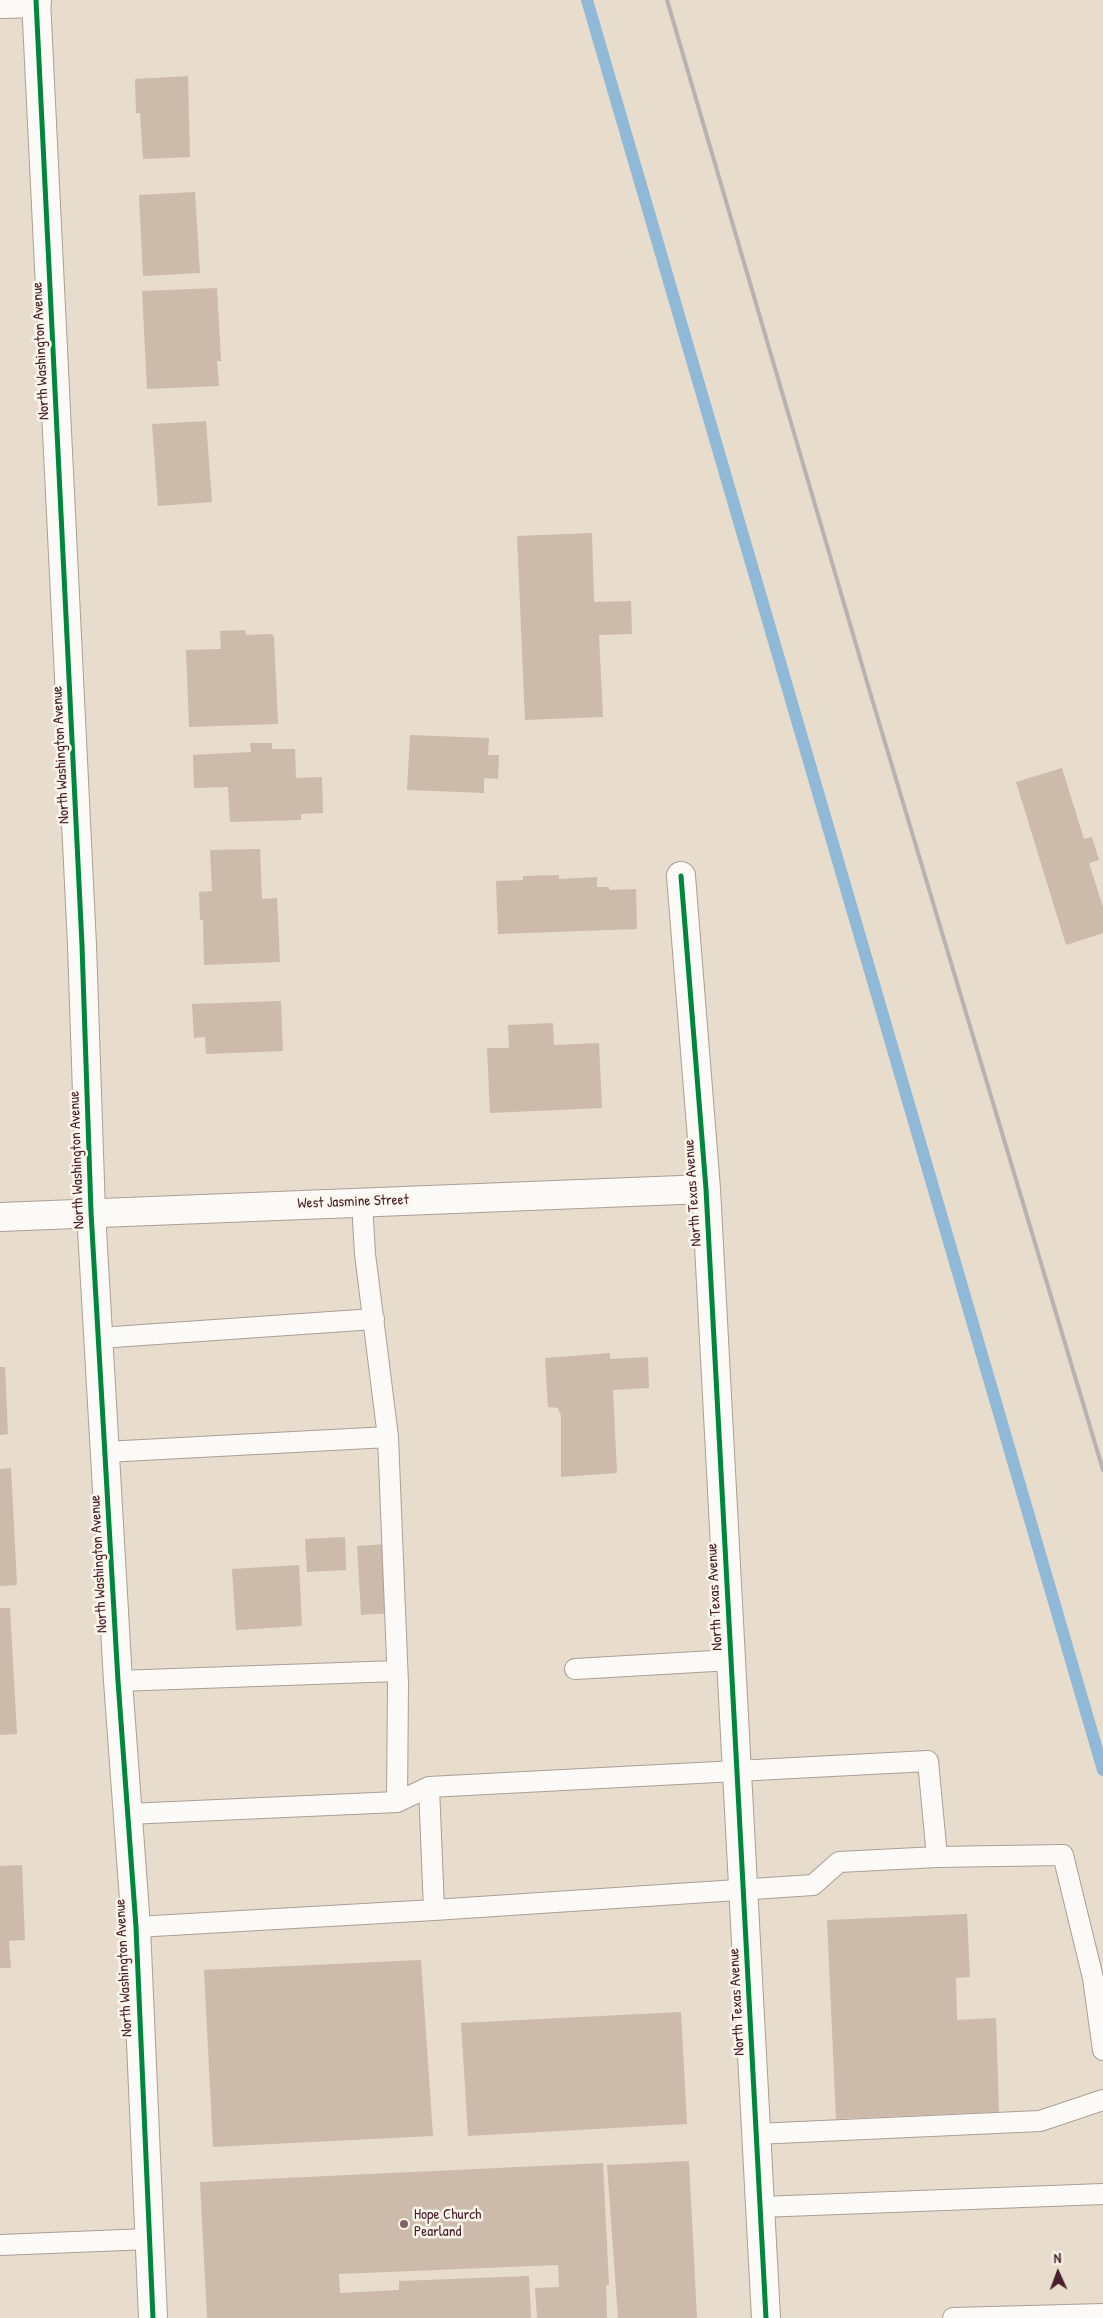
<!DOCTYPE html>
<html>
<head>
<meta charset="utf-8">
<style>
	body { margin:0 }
	#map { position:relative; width:1103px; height:2318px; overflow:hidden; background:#e8dccc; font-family:"Patrick Hand",sans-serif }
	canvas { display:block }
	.north { position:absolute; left:1033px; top:2248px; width:50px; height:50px; -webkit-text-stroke:4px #fbf7ec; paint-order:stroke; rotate:358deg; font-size:14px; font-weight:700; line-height:20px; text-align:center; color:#4a1f2b }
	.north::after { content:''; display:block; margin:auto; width:18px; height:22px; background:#4a1f2b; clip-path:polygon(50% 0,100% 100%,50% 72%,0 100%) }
</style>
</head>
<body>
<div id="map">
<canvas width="1103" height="2318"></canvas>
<div class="north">N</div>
</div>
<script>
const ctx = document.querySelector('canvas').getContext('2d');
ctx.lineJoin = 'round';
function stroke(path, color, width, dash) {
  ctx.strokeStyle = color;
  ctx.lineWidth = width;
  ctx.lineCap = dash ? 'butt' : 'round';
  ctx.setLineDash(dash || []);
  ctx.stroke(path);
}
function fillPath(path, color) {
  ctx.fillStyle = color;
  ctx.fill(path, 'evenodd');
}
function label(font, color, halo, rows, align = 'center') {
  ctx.font = font + ' "Patrick Hand",sans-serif';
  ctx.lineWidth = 5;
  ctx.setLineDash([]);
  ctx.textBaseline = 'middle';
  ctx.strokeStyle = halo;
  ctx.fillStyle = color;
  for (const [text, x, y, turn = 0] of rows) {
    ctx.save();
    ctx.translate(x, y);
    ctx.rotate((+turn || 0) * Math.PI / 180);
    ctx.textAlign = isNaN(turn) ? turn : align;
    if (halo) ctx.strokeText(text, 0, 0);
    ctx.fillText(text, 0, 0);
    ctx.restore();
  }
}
const stream = new Path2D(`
	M587,0L1103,1770`);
const building = new Path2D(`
	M188,76L190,157L143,159L140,113H136L135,79Z
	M195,192L200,273L143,276L139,195Z
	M217,288L221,361H217L219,386L147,389L142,291Z
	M206,421L212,502L158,506L152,424Z
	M592,533L594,602L631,601L632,634L599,635L603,717L525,720L517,536Z
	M245,630L246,635L270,634L274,636L278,724L189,727L186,650L221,649L220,631Z
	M410,735L489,738L488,755H499L498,779L484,778V793L407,790Z
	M250,743H272V749H295L296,778L322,777L323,813L301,814V820L230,822L228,787L194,788L193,755L251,752Z
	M1062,768L1084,839L1092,837L1099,860L1089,863L1103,907V933L1066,945L1016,782Z
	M260,849L262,899L277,898L280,962L204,965L203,920H200L199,892L212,891L210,850Z
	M559,875V879L597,877V887H609V890L636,889L637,929L498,934L496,881L523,880V876Z
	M281,1001L283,1051L206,1054L205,1037L194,1038L192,1004Z
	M553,1023L554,1045L599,1043L602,1108L490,1113L487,1048H509L508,1025Z
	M610,1353V1359L648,1357L649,1388L613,1390L617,1473L561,1477V1416L558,1408L548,1407L545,1358Z
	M0,1367H5L8,1434L0,1435Z
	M11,1468L17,1585L0,1586V1469Z
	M345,1537L346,1570L307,1572L305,1539Z
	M387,1544L391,1613L361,1615L357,1546Z
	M299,1565L302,1626L236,1630L232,1569Z
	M0,1608H10L17,1734L0,1735Z
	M22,1865L25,1940L9,1941L11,1968H0V1866Z
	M967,1914L970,1977L956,1978L957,2020L996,2018L999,2112L836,2119L827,1920Z
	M421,1960L433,2136L213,2147L204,1970Z
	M681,2012L687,2124L468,2136L461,2023Z
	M689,2161L697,2318H618L607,2165Z
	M603,2163L609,2285H606L607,2318H537L535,2288L559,2287L558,2265L339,2274L340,2293L399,2290V2281L529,2276L531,2318H207L200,2182Z`);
const lane = new Path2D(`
	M362,1202L365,1254L388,1437L398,1684L397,1802
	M99,1338L374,1319
	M105,1452L388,1437
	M575,1669L731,1660
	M118,1681L397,1671
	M128,1814L397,1802L429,1787L928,1761L937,1857L839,1862L813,1885L434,1910L429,1787
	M937,1857L1063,1855L1093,1978L1103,2050
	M136,1927L434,1910
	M756,2134L1040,2121L1103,2100
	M760,2207L1103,2194
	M0,2245L149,2239
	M953,2318L1103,2314`);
const street = new Path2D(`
	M36,0L82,945L91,1212L118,1681L136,1927L153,2318
	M0,4L37,3
	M681,876L706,1189L766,2318
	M0,1217L706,1189`);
const rail = new Path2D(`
	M667,0L872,699L1103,1470`);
const cycleway = new Path2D(`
	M36,0L82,945L91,1212L118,1681L136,1927L153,2318
	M681,876L706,1189L766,2318`);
const markers = [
	[404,2224,5,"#816163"]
];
const streetNames = [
	["North Washington Avenue",41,351,-93],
	["North Washington Avenue",61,755,-93],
	["North Washington Avenue",77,1160,-92],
	["North Texas Avenue",693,1193,-94],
	["West Jasmine Street",353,1202,-2],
	["North Washington Avenue",99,1564,-93],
	["North Texas Avenue",715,1597,-93],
	["North Washington Avenue",124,1968,-93],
	["North Texas Avenue",737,2002,-93]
];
const poiNames = [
	["Hope Church",414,2215],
	["Pearland",414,2232]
];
stroke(stream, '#90b9d8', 12);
fillPath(building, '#ccbaab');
stroke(lane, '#ab9f97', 22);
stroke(street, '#ab9f97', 30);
stroke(lane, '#fcfaf7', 20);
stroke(street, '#fcfaf7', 28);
stroke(rail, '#b9b2b2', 4);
stroke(cycleway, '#00873e', 5);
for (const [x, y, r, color] of markers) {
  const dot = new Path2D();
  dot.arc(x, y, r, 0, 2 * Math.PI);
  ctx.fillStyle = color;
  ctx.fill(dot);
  stroke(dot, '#fbf7ec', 2);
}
label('15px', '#4a1f2b', '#fbf7ec', streetNames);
label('15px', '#4a1f2b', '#fbf7ec', poiNames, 'left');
</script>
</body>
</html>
